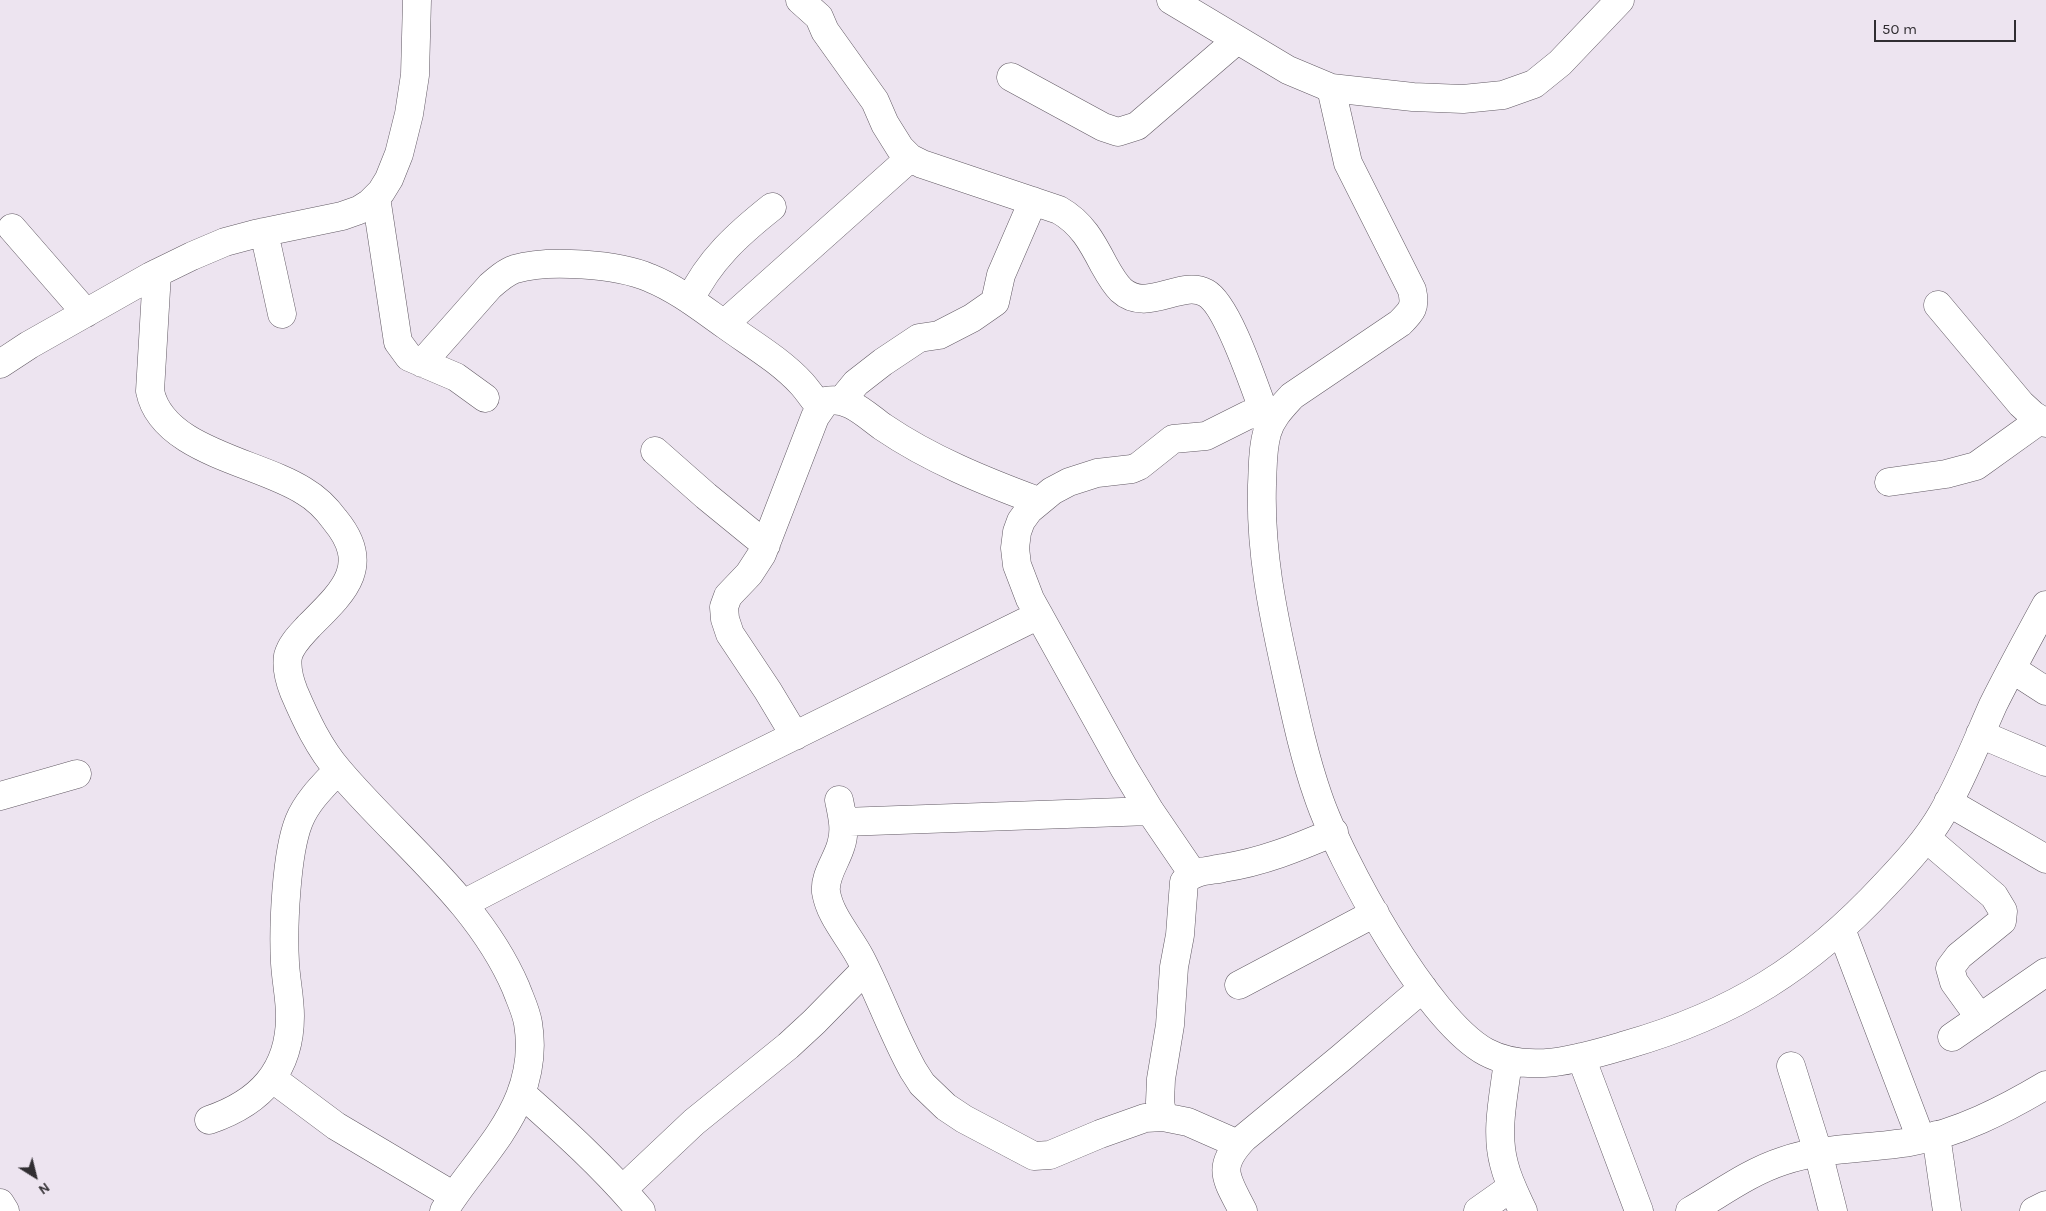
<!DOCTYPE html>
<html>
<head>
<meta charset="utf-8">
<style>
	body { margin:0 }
	#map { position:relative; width:2046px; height:1211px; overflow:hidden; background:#ede4f0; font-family:Karla,sans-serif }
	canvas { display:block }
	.north { position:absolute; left:10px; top:1151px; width:50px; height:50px; -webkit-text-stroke:4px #ede4f0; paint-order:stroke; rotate:144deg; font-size:14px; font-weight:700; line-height:20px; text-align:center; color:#312e32 }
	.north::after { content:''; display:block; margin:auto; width:18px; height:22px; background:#312e32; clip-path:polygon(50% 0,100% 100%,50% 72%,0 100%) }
	.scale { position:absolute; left:1874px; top:20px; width:142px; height:22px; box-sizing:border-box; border:2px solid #312e32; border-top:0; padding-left:6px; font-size:15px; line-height:18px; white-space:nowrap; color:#312e32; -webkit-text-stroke:4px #ede4f0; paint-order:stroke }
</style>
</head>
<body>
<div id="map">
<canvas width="2046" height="1211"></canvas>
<div class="north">N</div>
<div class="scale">50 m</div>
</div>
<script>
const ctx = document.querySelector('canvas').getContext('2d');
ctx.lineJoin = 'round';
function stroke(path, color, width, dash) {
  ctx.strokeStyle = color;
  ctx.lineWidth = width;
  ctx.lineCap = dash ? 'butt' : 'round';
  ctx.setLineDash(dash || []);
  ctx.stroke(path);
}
const minor = new Path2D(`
	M800,0L819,17L825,31L875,101L885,124L900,148L910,158L922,164L1059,210C1082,223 1092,242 1104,265C1109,274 1114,283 1121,290C1147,314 1181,279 1206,293C1228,305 1254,386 1264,412
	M1171,0L1288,70L1331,88L1413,97L1463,99L1503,95L1534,84L1560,63L1620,0
	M1011,77L1103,127L1118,132L1137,126L1237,40
	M1331,88L1348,163L1412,290C1416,307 1412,311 1400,323L1292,396C1282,407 1271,418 1267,433C1262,450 1263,468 1262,485C1260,550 1272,609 1286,672C1295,713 1304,756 1318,796C1340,861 1427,1020 1486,1052C1529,1075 1582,1058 1626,1045C1734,1014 1808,968 1885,885C1906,863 1927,840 1942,814C1962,780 1977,741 1993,705C2010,671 2028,638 2046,605
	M376,197L398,342L409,357L456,377L485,398
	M12,228L86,313
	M264,232L282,314
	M157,273L150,391C162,451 259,462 304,491C316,498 327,509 335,520C373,566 343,592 309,626C301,635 291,644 288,656C286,668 290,682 294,692C306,720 319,748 339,771C399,842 478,900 516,988C520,999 526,1011 528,1023C532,1047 529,1073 520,1096C503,1139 468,1172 444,1211
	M690,300C709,260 738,234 772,207
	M1938,305L2021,404L2033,415L2046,423
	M724,324L910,158
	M422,363L490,286C498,279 506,272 515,269C548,259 618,264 650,278C677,289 700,307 724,324C750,343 780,360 802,384C809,392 814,400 821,408
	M0,364L29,345L151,276L192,256L225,242L255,234L342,216L359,210L370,203L381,192L389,179L399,154L409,114L415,75L417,0
	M842,400L856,383L883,362L919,338L939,335L972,318L995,302L1001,275L1033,201
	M655,451L706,496L766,545
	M1889,482L1946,474L1976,466L2040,420
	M2012,669L2046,691
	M1980,734L2046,762
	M795,736L768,691L730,634L725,619L724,607L728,596L749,574L762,554L815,417L826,401C848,396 866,415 883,427C930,459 984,481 1038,501
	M0,796L77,774
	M839,800C842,815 846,830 841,845C837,860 824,876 826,892C830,917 850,937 861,959C880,996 893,1034 913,1070L922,1084L946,1107L964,1119L1034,1156L1050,1155L1100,1134L1145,1118L1163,1117L1188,1122L1238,1144
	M1948,802L2046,859
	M843,822L1150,811
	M1926,838L1994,896L2003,911L2002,921L1959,956L1950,968L1954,982L1980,1018
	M1193,874L1150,811L1124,768L1030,599L1017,565L1015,548L1017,532L1021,521L1029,510L1052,491L1069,482L1097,473L1132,469L1139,466L1173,439L1206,436L1248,415L1278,411
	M463,904L646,809L1039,615
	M1841,929L1921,1139
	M1239,985L1375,913
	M1952,1037L2046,972
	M1581,1057L1639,1211
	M1508,1061C1504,1095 1495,1131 1504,1164C1508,1181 1516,1196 1523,1211
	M1791,1066L1818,1152L1833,1211
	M273,1079L336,1126L454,1196
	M521,1093C563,1130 605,1168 641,1211
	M1163,1117L1160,1102L1161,1079L1170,1025L1174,967L1180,935L1184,882C1193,870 1210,871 1223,868C1262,862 1297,848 1334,832
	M209,1120C259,1103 290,1072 290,1016C290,998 286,981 285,963C283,928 286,853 299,821C307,801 324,785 338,770
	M1936,1135L1947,1211
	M623,1189L694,1122L788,1046L814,1022L866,969
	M0,1203L5,1211
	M1243,1211C1227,1179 1215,1168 1244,1138L1341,1058L1423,988
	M1478,1211L1512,1187
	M1690,1211C1720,1194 1749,1172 1783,1161C1824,1147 1868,1149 1910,1142C1959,1133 2004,1110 2046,1085
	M2034,1211L2046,1205`);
stroke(minor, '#625a64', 29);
stroke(minor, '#fff', 28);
</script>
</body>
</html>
